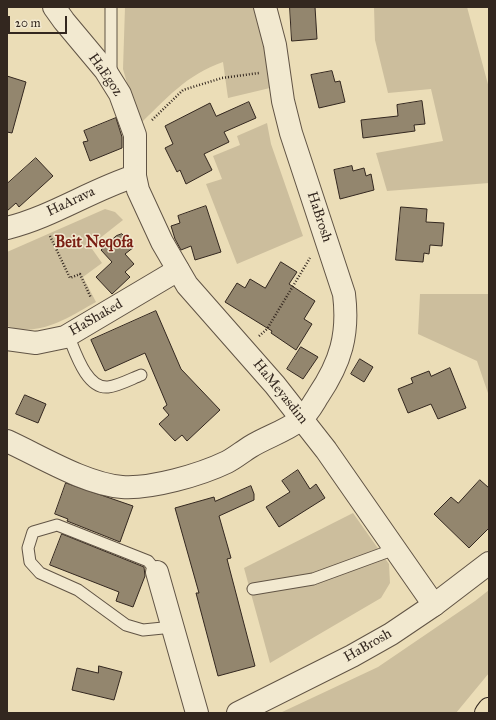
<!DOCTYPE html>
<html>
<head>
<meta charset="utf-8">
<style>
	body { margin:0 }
	#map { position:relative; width:496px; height:720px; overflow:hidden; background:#ebddb7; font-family:"IM FELL Great Primer",serif }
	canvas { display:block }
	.frame { position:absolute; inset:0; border:8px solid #33271f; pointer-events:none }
	.scale { position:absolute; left:8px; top:16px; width:59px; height:18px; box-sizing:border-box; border:2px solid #33271f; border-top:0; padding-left:5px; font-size:12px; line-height:14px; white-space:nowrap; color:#33271f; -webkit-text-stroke:3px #f2e9d0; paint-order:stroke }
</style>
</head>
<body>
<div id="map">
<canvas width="496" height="720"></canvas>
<div class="frame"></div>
<div class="scale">20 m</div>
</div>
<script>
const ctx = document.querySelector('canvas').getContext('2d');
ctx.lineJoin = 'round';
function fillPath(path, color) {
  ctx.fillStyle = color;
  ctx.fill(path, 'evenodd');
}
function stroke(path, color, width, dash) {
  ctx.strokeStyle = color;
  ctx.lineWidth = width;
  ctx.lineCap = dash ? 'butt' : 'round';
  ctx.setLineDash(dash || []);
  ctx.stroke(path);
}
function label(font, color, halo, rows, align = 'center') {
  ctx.font = font + ' "IM FELL Great Primer",serif';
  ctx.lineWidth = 3;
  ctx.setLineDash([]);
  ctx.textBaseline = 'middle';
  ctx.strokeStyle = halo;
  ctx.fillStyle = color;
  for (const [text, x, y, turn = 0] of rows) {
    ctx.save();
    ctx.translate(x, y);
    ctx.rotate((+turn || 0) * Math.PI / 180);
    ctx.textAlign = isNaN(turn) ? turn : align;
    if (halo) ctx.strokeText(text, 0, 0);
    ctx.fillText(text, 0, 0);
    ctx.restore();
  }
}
const green = new Path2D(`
	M125,7H254L262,34L270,88L228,98L223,62C187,74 165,100 139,125L123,69Z
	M374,7H467L489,88V183L387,191L376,153L443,141L431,89L388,93L375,40Z
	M267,123L271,144L303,236L237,264L206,184L222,179L213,156L240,145L237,136Z
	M105,209L115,212L123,220L90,246L102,263L83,277L96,302C69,317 39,338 7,326V252Z
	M420,294H489V396L477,361L418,334Z
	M353,513L389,564L390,583L381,598L270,663L244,568Z
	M489,590V673L456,713H280L378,667L475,601Z`);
const building = new Path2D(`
	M290,7H315L317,39L292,41Z
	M332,71L335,82L340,81L345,102L319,108L311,75Z
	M7,76L26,82L12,133L7,132Z
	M422,101L425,124L414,125L415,131L363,138L361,120L398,116L397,105Z
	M249,102L256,118L224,132L229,142L204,154L212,170L186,184L180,170L177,172L165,148L173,144L165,126L210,103L216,116Z
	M116,118L122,137V148L90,161L83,142L88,141L84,131Z
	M36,158L53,176L19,207L16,203L7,211V184Z
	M352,166L353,171L364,168L366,176L371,174L374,190L340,199L334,170Z
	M206,206L221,252L195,260L191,246L181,250L175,239L171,226L180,223L178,216Z
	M401,207L427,209L426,222L444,223L442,246L430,245L429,254L424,253L423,262L396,260Z
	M122,234L134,247L125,254L134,264L125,272L130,277L112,294L96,277L112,262L101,250L116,236Z
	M281,262L297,272L289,284L315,301L304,319L312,324L296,350L271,333L272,331L225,302L237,283L245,288L250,279L265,288Z
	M156,311L181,369L220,410L187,441L182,435L175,441L159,424L169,415L163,408L167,405L145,353L105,371L91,340Z
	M301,347L318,357L303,379L287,369Z
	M360,359L373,367L364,382L351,374Z
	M450,368L466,408L438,419L431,404L408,413L398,389L413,383L411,378L429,371L431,376Z
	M25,395L46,404L38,423L16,414Z
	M298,470L310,489L316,484L325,498L279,527L266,507L290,492L282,481Z
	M480,480L489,488V528L469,548L434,514L451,497L458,503Z
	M66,483L133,506L120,542L67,521L68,519L55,514Z
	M251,486L254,494V500L219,516L231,558L227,559L255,666L218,676L196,593H199L175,508L214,497L215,501Z
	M62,534L144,567L145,576L133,607L116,601L119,592L50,565Z
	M99,666L122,672L114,700L72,690L77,668L98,673Z`);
const path = new Path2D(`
	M152,120L183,90L222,78L259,73
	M50,236L70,278L80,274L91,298
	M259,336L267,329L310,258`);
const service = new Path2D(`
	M111,7V74
	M68,335C75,351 86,389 108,387C118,386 131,379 141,375
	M157,572L148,561L57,525L33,532L28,548L30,562L40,573L78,590L126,625L143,630L173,627
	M253,589L313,579L395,549`);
const minor = new Path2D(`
	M7,228C52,217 91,190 135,176V135L120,94L105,70L64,21L54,7
	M7,339L36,343L65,337L178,270
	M7,441C40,456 85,484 122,487C151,489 200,475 227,462C235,458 242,452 250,447C266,437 284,432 300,420C308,414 313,404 318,396C341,362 349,334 344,294L291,133L283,101L275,45L265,7
	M157,572L197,713
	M434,605L489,563`);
const tertiary = new Path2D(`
	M135,176L138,190L162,242L187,285L275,385L326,450L434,605L391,634L352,656L238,713`);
const trunk = new Path2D(`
	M486,713L489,709`);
const streetNames = [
	["HaEgoz",105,75,55],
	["HaArava",71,202,-25],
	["HaBrosh",319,217,72],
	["HaShaked",96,318,-30],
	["HaMeyasdim",280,392,51],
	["HaBrosh",368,646,-30]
];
const quarterNames = [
	["Beit Neqofa",94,243]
];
fillPath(green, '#ccbe9d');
fillPath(building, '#93866e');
stroke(building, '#33271f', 1);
stroke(service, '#615445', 13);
stroke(minor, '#615445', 24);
stroke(tertiary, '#615445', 24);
stroke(trunk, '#33271f', 24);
stroke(path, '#33271f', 2.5, [1, 2]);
stroke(service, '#f2e9d0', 11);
stroke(minor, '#f2e9d0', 22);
stroke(tertiary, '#f2e9d0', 22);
stroke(trunk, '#ebddb7', 22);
label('14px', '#33271f', '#f2e9d0', streetNames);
label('bold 16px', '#7a1f14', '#f2e9d0', quarterNames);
</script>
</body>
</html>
